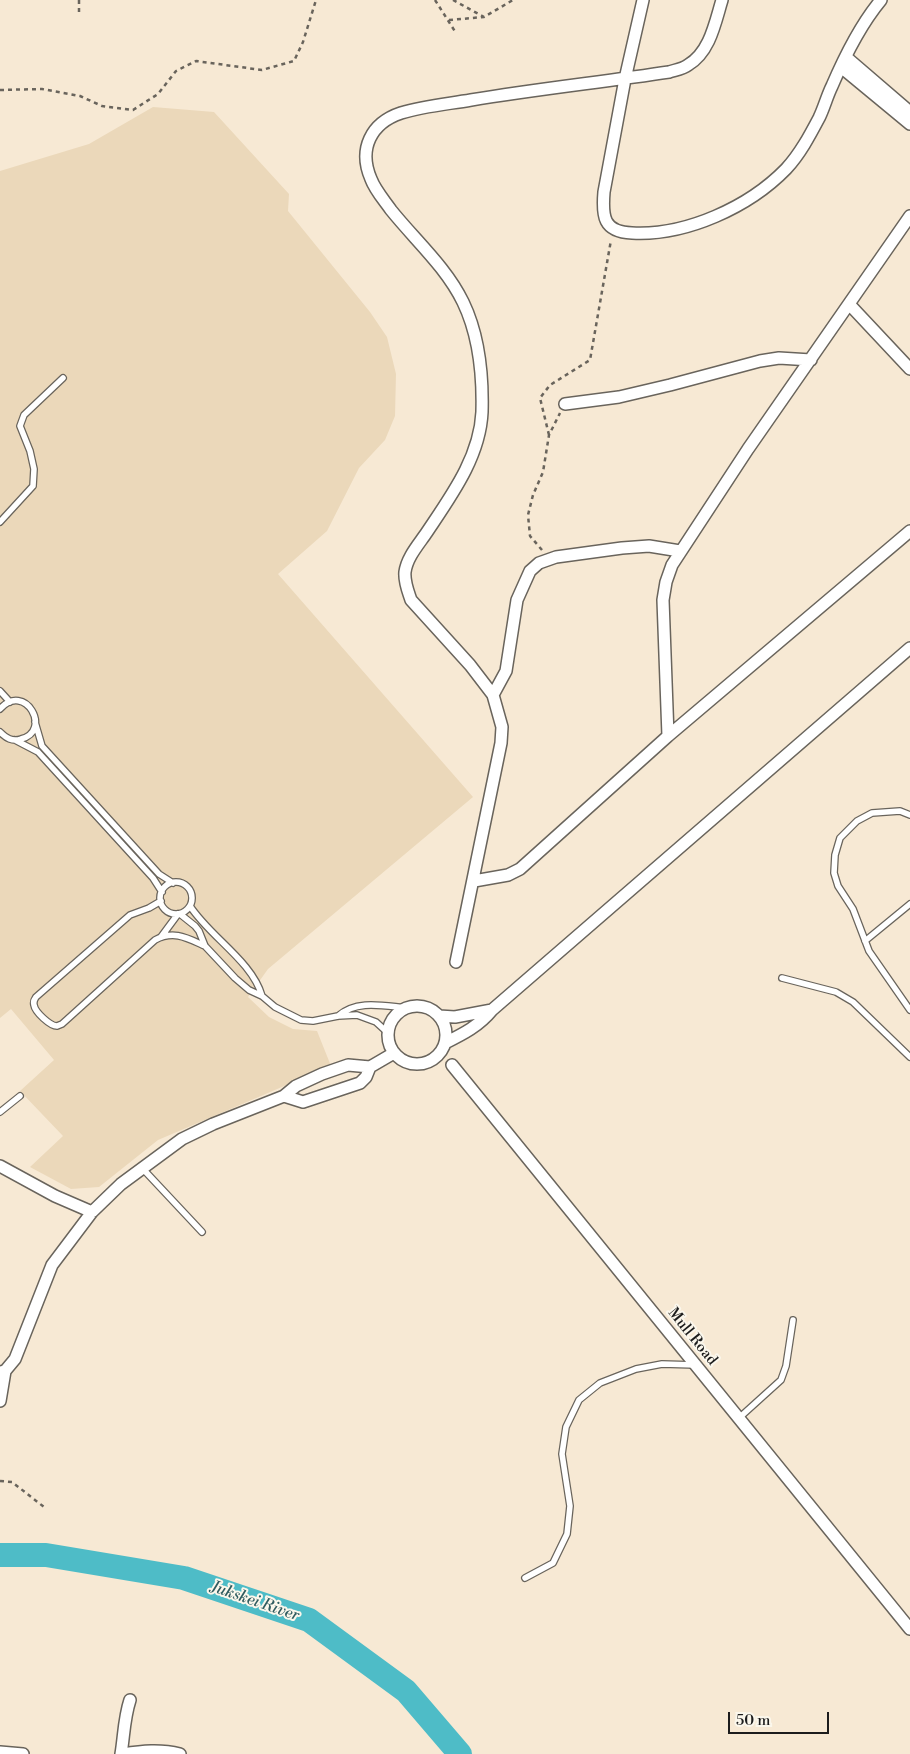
<!DOCTYPE html>
<html>
<head>
<meta charset="utf-8">
<style>
	body { margin:0 }
	#map { position:relative; width:910px; height:1754px; overflow:hidden; background:#f7e9d4; font-family:"Libre Bodoni",serif }
	canvas { display:block }
	.scale { position:absolute; left:728px; top:1712px; width:101px; height:22px; box-sizing:border-box; border:2px solid #1c1c1c; border-top:0; padding-left:6px; font-size:15px; line-height:18px; white-space:nowrap; color:#1c1c1c; -webkit-text-stroke:4px #fbf7ec; paint-order:stroke }
</style>
</head>
<body>
<div id="map">
<canvas width="910" height="1754"></canvas>
<div class="scale">50 m</div>
</div>
<script>
const ctx = document.querySelector('canvas').getContext('2d');
ctx.lineJoin = 'round';
function fillPath(path, color) {
  ctx.fillStyle = color;
  ctx.fill(path, 'evenodd');
}
function stroke(path, color, width, dash) {
  ctx.strokeStyle = color;
  ctx.lineWidth = width;
  ctx.lineCap = dash ? 'butt' : 'round';
  ctx.setLineDash(dash || []);
  ctx.stroke(path);
}
function label(font, color, halo, rows, align = 'center') {
  ctx.font = font + ' "Libre Bodoni",serif';
  ctx.lineWidth = 4;
  ctx.setLineDash([]);
  ctx.textBaseline = 'middle';
  ctx.strokeStyle = halo;
  ctx.fillStyle = color;
  for (const [text, x, y, turn = 0] of rows) {
    ctx.save();
    ctx.translate(x, y);
    ctx.rotate((+turn || 0) * Math.PI / 180);
    ctx.textAlign = isNaN(turn) ? turn : align;
    if (halo) ctx.strokeText(text, 0, 0);
    ctx.fillText(text, 0, 0);
    ctx.restore();
  }
}
const built = new Path2D(`
	M153,107L214,112L289,194L288,211L370,312L387,337L396,374L395,416L385,440L359,468L327,531L278,574L473,797L268,969L248,997L269,1017L293,1029L317,1031L331,1066L158,1140L99,1187L71,1189L30,1167L63,1136L20,1091L54,1060L11,1009L0,1018V171L89,144Z`);
const river = new Path2D(`
	M0,1555H46L184,1578L309,1620L406,1691L460,1754`);
const path = new Path2D(`
	M79,0V13
	M435,0L456,33
	M453,0L484,17L513,0
	M449,20L484,17
	M0,90L42,89L80,96L102,106L133,110L158,94L176,71L196,61L262,70L294,61L303,42L316,0
	M549,435L540,398L550,385L590,360L611,240
	M542,550L530,536L528,515L533,495L543,472L549,435L560,413
	M0,1481L12,1482L44,1507`);
const lane = new Path2D(`
	M0,522L33,486L34,469L30,451L20,426L24,415L63,378
	M0,691L10,702
	M0,709C25,681 53,731 21,739C12,742 6,738 0,732
	M35,722L42,746L159,874L173,883
	M15,740L38,752L153,878L162,892
	M910,815L900,811L872,813L857,821L840,838L835,855L834,873L838,886L853,909L869,951L910,1010
	M160 898a16 16 0 1 1 32 0a16 16 0 1 1-32 0Z
	M161,901L149,908L130,915L36,997C34,1000 33,1001 34,1005C35,1012 50,1026 57,1026L62,1024L155,940C174,930 187,938 205,946
	M190,906C210,937 252,961 262,996
	M180,914L195,926L199,931L205,946L235,978L249,990L262,996L275,1007L301,1020L313,1021L338,1016L357,1015L376,1022L388,1033
	M161,937L178,914
	M865,941L910,904
	M782,978L836,992L853,1002L910,1057
	M338,1016C357,999 384,1006 408,1008
	M0,1112L20,1096
	M143,1169L202,1232
	M739,1418L781,1380L786,1366L793,1320
	M525,1578L553,1563L567,1534L570,1506L562,1454L566,1427L579,1400L600,1383L636,1369L662,1364L696,1365`);
const street = new Path2D(`
	M643,0L625,79L604,192C602,216 603,232 632,233C686,236 749,207 786,169C800,154 810,135 819,118C824,108 827,96 832,86C844,58 861,24 881,0
	M846,57L910,112
	M841,67L910,124
	M849,304L910,369
	M565,404L619,397L670,385L760,361L779,358L811,360
	M493,695L506,671L517,600L530,571L539,563L556,557L622,548L649,546L680,551
	M668,736L663,600L666,582L672,565L748,449L910,216
	M474,881L508,875L520,869L668,736L910,531
	M456,962L501,743L502,727L493,695L470,665L411,600C408,591 404,582 405,572C407,557 419,544 427,532C451,496 480,457 482,412C483,375 479,335 463,302C446,267 415,240 391,210C384,200 375,190 371,179C358,149 371,123 401,113C424,106 448,104 471,100C537,89 603,82 669,72C675,70 683,69 688,65C710,52 715,23 722,0
	M388 1035a29 29 0 1 1 58 0a29 29 0 1 1-58 0Z
	M439,1016L455,1017L492,1010
	M445,1043C463,1034 479,1026 492,1010L910,648
	M452,1065L910,1629
	M284,1096L303,1102L360,1083L366,1077L370,1067L394,1053
	M0,1166L55,1196L92,1212
	M0,1372L5,1371L15,1359L52,1265L92,1212L121,1184L182,1139L213,1124L284,1096L296,1086L322,1074L348,1065L370,1067
	M0,1401L5,1371
	M0,1752L23,1754
	M121,1754C124,1736 124,1718 130,1700
	M123,1754C142,1751 160,1749 180,1754`);
const streetNames = [
	["Mull Road",692,1337,51]
];
const waterNames = [
	["Jukskei River",255,1602,19]
];
fillPath(built, '#ebd8ba');
stroke(river, '#4ebcc7', 24);
stroke(lane, '#69645c', 8);
stroke(street, '#69645c', 14);
stroke(path, '#69645c', 2.5, [4, 4]);
stroke(lane, '#fff', 5.5);
stroke(street, '#fff', 11);
label('15px', '#1c1c1c', '#fbf7ec', streetNames);
label('italic 16px', '#305c60', '#fbf7ec', waterNames);
</script>
</body>
</html>
